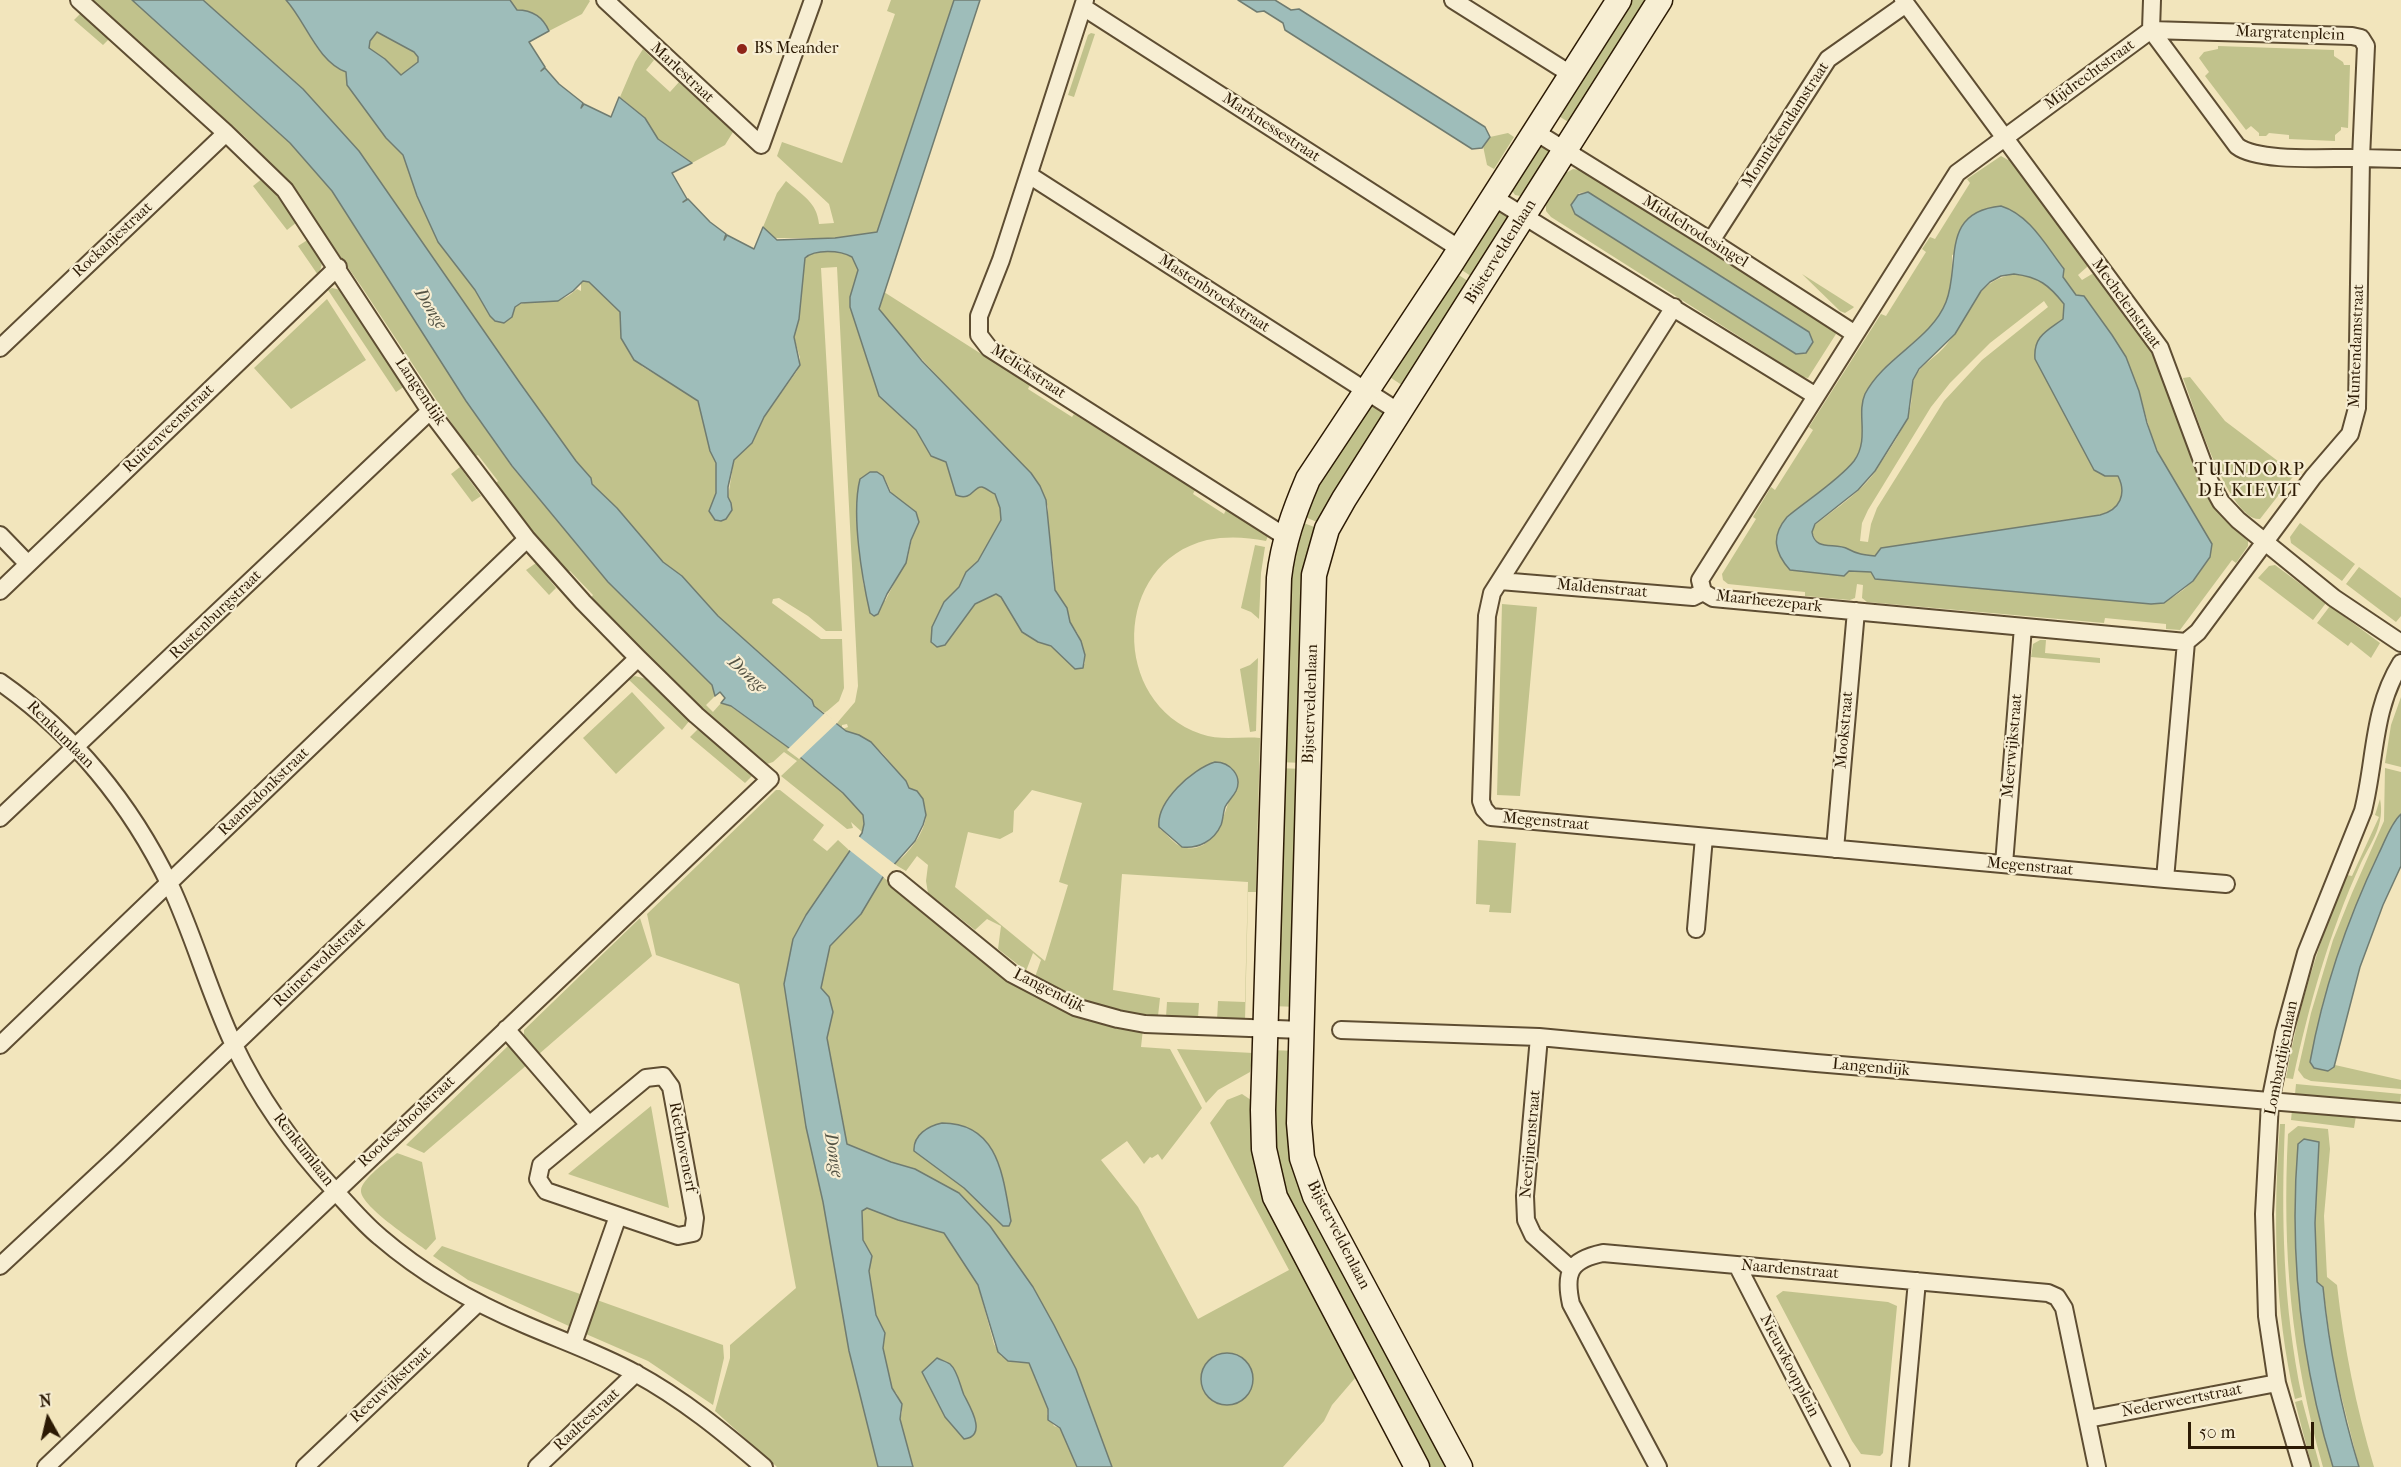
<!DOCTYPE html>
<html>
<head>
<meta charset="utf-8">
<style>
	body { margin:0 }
	#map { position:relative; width:2401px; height:1467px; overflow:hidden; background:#f2e5bc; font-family:"IM FELL French Canon",serif }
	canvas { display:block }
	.north { position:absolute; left:18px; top:1389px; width:60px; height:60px; -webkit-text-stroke:4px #f7eed3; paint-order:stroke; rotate:352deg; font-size:16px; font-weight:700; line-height:24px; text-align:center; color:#2c1a04 }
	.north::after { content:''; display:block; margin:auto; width:21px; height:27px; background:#2c1a04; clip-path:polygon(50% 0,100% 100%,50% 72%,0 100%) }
	.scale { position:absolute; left:2188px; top:1422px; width:126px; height:27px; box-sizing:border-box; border:3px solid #2c1a04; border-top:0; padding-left:8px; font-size:18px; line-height:21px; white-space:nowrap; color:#2c1a04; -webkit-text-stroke:4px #f7eed3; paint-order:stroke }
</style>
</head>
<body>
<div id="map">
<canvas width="2401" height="1467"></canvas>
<div class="north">N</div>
<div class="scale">50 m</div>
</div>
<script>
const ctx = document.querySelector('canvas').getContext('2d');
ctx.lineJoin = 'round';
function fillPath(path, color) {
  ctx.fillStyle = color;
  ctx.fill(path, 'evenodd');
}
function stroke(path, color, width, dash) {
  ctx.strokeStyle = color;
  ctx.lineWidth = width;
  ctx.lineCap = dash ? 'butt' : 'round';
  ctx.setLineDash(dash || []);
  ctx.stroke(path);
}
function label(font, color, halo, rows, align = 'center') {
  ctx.font = font + ' "IM FELL French Canon",serif';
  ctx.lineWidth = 4.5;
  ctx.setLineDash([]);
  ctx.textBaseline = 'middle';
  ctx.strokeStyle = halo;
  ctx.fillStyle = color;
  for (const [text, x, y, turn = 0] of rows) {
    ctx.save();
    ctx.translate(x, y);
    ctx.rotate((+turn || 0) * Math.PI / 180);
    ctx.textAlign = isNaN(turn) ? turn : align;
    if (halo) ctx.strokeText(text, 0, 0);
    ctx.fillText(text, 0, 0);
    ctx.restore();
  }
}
const green = new Path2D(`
	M93,0H132L290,143L319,174L332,191L466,401L512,467L608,582L712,685L715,696L706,705L713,712L721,703L730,706L789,748L843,793L863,815L864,824L860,837L862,832L851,822L853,828L847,829L781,776L797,761L784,752L773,762L767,764L696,704L590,599L593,595L570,571L567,573L494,485L498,481L478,455L474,457L361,286L283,175L244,136Z
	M203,0H286C306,22 317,62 346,72L347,85L386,138L403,155L417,196L438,242L475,290L490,316L513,314L515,307C526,298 551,305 564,298C569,296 573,292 577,289L581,291V283L585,281L589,282L620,312L621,338L631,356L643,367L693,397L700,404L710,451L716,463V493L710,509L730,500L728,497L734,460L752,443L764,417L797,371L800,358L794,337L799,319L805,258C815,249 840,250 852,257L858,270L850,297V307L879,396L916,430L931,456L946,462L956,495C972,502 974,485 982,487C986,488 992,493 995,494L1000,508L1001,520L978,561L966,572L959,587L944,602L932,627L945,645L975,604L996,594L1001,597L1022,632L1085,664L1083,648L1078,634L1070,622L1067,608L1055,590L1053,560L1048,535V507L1040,486L890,325L879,309L884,292L1030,385L1028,389L1072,417L1074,414L1195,490L1193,494L1224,514L1226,510L1268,536L1266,541C1246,537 1227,536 1207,540C1112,563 1110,703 1201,734C1221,741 1241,736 1260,738L1256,892H1248L1245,1021L1217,1020L1218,1001L1245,1002L1248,882L1122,874L1113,990L1160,998L1158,1016H1154C1111,1012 1074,998 1035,977L1041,960L1033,953L1026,971L998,949L1001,926L987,919L975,930L928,893L926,881L928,865L917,856L906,871L894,864C908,855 927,830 926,813C926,805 920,797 917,791L909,788C901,775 881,749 869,741C861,735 851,734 843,729L848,727L847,724L842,725V728L837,723L855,702L858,686L837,267L821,268L842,631H826L808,616L779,598L773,599L772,603L821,639H842L844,688L839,701L825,713L814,706L812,699L718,616L682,576L663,562L617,508L592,484L591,478L576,461L520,383L359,151L303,89ZM860,479H885L893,496L917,515L908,557L885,601L865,589L863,583L858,507ZM1215,762L1231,768L1236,775C1229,799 1219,858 1182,847C1174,844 1167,834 1160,829L1168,798L1187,779ZM1032,790L1082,803L1059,882L1068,885L1045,961L955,887L968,832L1000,839L1013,832L1014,811Z
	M510,0H589L590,1L582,14L549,31C544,18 532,10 517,10Z
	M891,0H954L877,232L835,238H774L763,227L777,193L786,181C802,195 817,202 819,224L834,223L829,204L777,156L782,142L842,163L895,14L887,11Z
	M1623,0H1655L1575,126L1552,112Z
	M82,12L110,38L103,45L74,20Z
	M377,32L414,52L418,57V62L401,75L369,49L370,40Z
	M1091,33L1095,34L1074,97L1068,95L1088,35Z
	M2218,46L2334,50V56L2343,62L2344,65H2350L2348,128L2341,127V130L2335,135V141L2289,139V135L2269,133L2266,136H2259V133L2251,126L2246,130L2205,76L2209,72L2199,58L2204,52L2218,49Z
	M643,49L654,60L646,70L670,92L679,82L733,132L725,145L692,163L658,139L645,118L620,97L635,62Z
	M1508,133L1514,137L1494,169L1487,165L1483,146L1490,137Z
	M1541,145L1551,152L1526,197L1515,195L1509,186L1529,148Z
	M2001,156L2008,160L2010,159L2087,262V267L2078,275L2082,280L2092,274H2096L2152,351L2203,486L2248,538V546L2236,563L2232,560L2180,630L2166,629V624L2105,618L2104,623L1867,602L1862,598L1863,585L1857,584L1855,598L1850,600L1805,596V592L1728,584L1723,580L1722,574L1756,519L1753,517L1771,487L1775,490L1813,430L1809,427L1881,314L1886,316L1926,252L1922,249L1930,237L1935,239L1970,183L1967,179ZM2030,227L2064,269L2063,277L2076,295L2084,296L2112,335L2126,357L2139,391L2153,441L2210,557C2196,579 2179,601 2151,604L1875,579L1871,572C1845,570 1819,574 1792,570L1787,517C1806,502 1840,479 1854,461C1869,440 1858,415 1867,394C1883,354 1932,341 1947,300C1952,285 1952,270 1952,255Z
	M1573,169L1580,170L1834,330L1836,334L1808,378L1803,377L1551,217L1546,211V205L1566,173ZM1588,192L1809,332L1813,342L1806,353L1796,354L1575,214L1571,205L1579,193Z
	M263,178L297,222L287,230L253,186Z
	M1490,208L1512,213L1477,280L1454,265Z
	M309,239C319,253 327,258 318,275L298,246Z
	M1451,270L1474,285L1408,389L1385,374Z
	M1802,274L1854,307L1853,308L1845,313L1840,311Z
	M2014,274C2039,277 2049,285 2064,304L2063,319L2041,336L2105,475L2118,476C2127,494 2120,510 2100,515L1881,548L1875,556L1852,554L1847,549L1822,545L1816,541L1812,532L1815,525C1836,508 1862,492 1877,469C1889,450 1903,431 1910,409C1913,399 1910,387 1915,377C1922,363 1937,357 1947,344C1970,317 1973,281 2014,274ZM2044,301L2048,307L1982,360L1944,401L1877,508L1871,524L1868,542L1860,541L1862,523L1868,510L1931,407L1950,383L1990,343Z
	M332,288L345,291L405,386L396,392L328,290Z
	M327,299L366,360L291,409L254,368Z
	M2190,377L2225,421L2295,474L2260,519C2228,521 2193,404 2183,378Z
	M1373,405L1385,413L1324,525L1298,514L1366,406Z
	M460,467L481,496L472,502L451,474Z
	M1296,520L1322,530L1305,763L1277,762L1282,582Z
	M2300,523L2355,564L2342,581L2291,543L2290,537Z
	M1255,545L1265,547L1261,573L1259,619L1251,612L1241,608Z
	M536,563L556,588L549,595L526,570Z
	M2275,565L2326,603L2313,620L2258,578L2269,566Z
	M2359,567L2401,598V616L2396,622L2346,584Z
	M1502,604L1537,607L1520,796L1497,795Z
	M2330,606L2380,643L2371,658L2351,642L2348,646L2317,623Z
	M2040,640H2046L2045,653L2100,658V663L2031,657L2033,644Z
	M1258,658L1256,731L1250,732L1240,669L1250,665Z
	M635,676L647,679L690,720L682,730L628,679Z
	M632,692L665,728L616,774L583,738Z
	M2401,697V767L2385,763L2391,725Z
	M698,729L749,772L752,776L745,783L690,737Z
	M1277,768L1304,769L1298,1007L1271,1006Z
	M2385,768L2401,772V814L2373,865L2345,935L2322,1006L2310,1062L2316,1068L2326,1070L2335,1065L2401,1080V1089L2311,1081L2304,1078L2298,1070L2311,1013L2333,940L2352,893L2384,821Z
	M776,790H780L824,825L813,840L827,851L838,840L850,851L806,915L793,939L785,984L806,1127L823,1202L849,1351L878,1467H777L715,1411L730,1358V1345L796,1288L739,984L656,955L647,914Z
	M2380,799C2385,824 2372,841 2361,863C2329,933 2309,1005 2293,1079L2286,1078C2298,1008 2319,940 2347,875L2352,876L2379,817L2375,815Z
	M1478,840L1516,843L1511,913L1489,912L1490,905L1476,904Z
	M883,877L1007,974L1143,1029L1141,1047L1170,1049L1202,1108L1162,1160L1158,1154L1152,1158L1150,1157L1144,1164L1127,1141L1101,1160L1138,1207L1198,1319L1289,1270L1210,1123L1227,1100L1242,1094L1251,1100L1252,1153L1263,1198L1279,1232L1356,1377L1332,1405L1324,1421L1283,1467H1112L1076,1369L1054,1325L1033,1287L959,1193L915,1169L891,1162L847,1144L827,1038L833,1012L829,997L821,988L830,946L861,914ZM948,1123C985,1131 997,1150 1004,1185C1006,1198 1010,1211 1011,1223L1003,1226L964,1188L916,1152ZM1205,1366L1237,1403L1223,1404L1211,1399L1202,1378Z
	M640,918L652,956L539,1054L524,1039V1030Z
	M1167,1002L1199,1003L1198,1018L1166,1017Z
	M510,1044L528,1064L424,1153L406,1145Z
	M1177,1049L1253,1053L1250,1072L1218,1090L1206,1103Z
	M1269,1050L1297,1051L1295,1126L1455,1467H1423L1277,1186Z
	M2296,1084L2401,1094L2400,1103L2295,1094Z
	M651,1106L669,1208L568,1174Z
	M2292,1110L2356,1116L2354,1128L2291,1120Z
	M2280,1124H2285C2281,1217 2283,1306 2302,1397L2295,1399C2274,1308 2273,1216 2280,1124Z
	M2298,1126L2328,1129L2330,1149L2324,1216L2327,1277L2337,1285C2344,1347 2356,1407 2374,1467H2359L2333,1363L2323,1287L2317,1282L2315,1223L2319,1142L2298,1144C2291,1252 2301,1363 2333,1467H2323C2291,1354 2282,1251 2288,1134Z
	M397,1153L422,1162L436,1239L426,1250C413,1240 359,1205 361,1190C362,1179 388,1160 397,1153Z
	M870,1208L898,1220L944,1233L978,1285L994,1344L1001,1356L1013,1362L1029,1363L1048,1409L1047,1414L1054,1426L1060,1428L1077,1467H913L900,1419L902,1412L897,1394L892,1388L887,1369L883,1348L885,1333L876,1315L869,1271C874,1252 864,1251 862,1237C861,1228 864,1220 862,1211L865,1208Z
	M442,1246L583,1295L571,1327L468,1280L433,1256Z
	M1783,1291L1888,1302L1897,1306L1883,1453L1880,1456L1861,1454L1852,1441L1776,1296Z
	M597,1300L723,1345L724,1358L713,1405L648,1361L586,1334Z
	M2302,1400L2320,1467H2312L2295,1402Z`);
const water = new Path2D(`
	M132,0H203L303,89L359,151L520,383L576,461L591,478L592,484L617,508L663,562L682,576L718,616L812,700L814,706L846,731L859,735L871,742L906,781L909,788L917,791L923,799L926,815L923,825L915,841L883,877L861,914L830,946L821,988L829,997L833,1012L827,1038L847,1144L891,1162L915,1169L959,1193L990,1226L1033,1287L1054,1325L1076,1369L1112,1467H1077L1060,1428L1048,1420V1409L1029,1363L1008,1361L998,1352L978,1285L944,1233L898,1220L867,1208L862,1211L863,1240L872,1256L869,1271L876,1315L885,1333L883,1348L892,1388L902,1404L900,1419L913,1467H878L849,1351L823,1202L806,1127L784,984L793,939L806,915L862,833L864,824L863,815L843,793L789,748L731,706L721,703L725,698L720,692L715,696L712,685L608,582L512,466L466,401L332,191L290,143Z
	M286,0H510L517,10C532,10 543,17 549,31L529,42L545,67L541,71L545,68L559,84L583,103L581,108L584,104L611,117L619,97L645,118L658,139L692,163L672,173L687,199L683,202L688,199L710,222L726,234L724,240L727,235L754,249L763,227L777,240L835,238L877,232L954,0H980L879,309L922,361L1031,473L1040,486L1046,500L1055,590L1067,608L1070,622L1081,641L1085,655L1083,668L1075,669L1051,646L1038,642L1022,632L1001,597L996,594L975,604L945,645L937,647L931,642L932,627L944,602L959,587L966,572L978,561L1001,520L1000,508L995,494C992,493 986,488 982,487C974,485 972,502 956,495L946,462L931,456L916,430L879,396L850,307V297L858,270L852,257C840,250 815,249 805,258L799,319L794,337L800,365L764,417L752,443L734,460L728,487V497L731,503L732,510L726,519L721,521L715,520L709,511L716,493V463L710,451L698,401L634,360L621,338L620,312L589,282L583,281L573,291L558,301L521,303L515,307L512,317L504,323L495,321L490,316L475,290L438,242L417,196L403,155L386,138L347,85L346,72C317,61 306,22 286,0ZM377,32L414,52L418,57V62L401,75L385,59L369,48L370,41Z
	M1238,0H1275L1291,10L1299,9L1485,127L1490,137L1482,148L1472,149L1285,30L1283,23L1264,11L1257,12Z
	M1588,192L1809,332L1813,342L1806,353L1796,354L1575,214L1571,205L1578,195Z
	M2001,206C2030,215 2046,246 2064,269L2063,277L2076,295L2084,296L2112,335L2126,357L2139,391L2147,423L2157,451L2212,544L2210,557L2193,581L2164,603L2151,604L1875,579L1871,572L1849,571L1844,576L1790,570C1774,552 1771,536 1787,517C1806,501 1839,480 1854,461C1870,439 1856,414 1865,394C1884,357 1931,340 1946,302C1961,265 1939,212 2001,206ZM2014,274C2039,277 2049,285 2064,304L2063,319C2047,331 2033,336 2035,359L2094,470L2105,476H2118C2127,494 2120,510 2100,515L1881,548L1875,556C1864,555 1857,554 1848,549C1835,542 1815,552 1812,532L1815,524L1858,490L1875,471L1908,418L1913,380L1919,369L1955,334L1981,291L1990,282L2001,276Z
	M870,472H877L883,476L890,492L916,512L919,522L911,540L906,563L887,594L878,614L874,616L870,613C862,578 851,514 860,479Z
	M1215,762C1230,762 1243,776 1236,791C1233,797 1228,801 1225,807C1223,813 1223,820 1221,825C1214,841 1198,849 1182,847L1159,827C1156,802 1192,769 1215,762Z
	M2401,814V866L2383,905L2360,967L2334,1067L2328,1071L2314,1068L2310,1062C2323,990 2347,920 2379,853C2385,841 2391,823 2401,814Z
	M942,1123C1000,1123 1003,1179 1011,1221L1009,1226H1003L964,1188L914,1151C913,1135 928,1126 942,1123Z
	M2304,1139L2319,1142L2315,1223L2317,1282L2323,1287C2329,1348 2341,1408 2359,1467H2333C2301,1363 2289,1253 2298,1144Z
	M1201 1379a26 26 0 1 1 52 0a26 26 0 1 1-52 0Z
	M937,1358C941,1360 947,1362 950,1364C958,1371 960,1386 964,1395C970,1407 988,1436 964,1439L945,1417L922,1372Z`);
const pier = new Path2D(`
	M827,711L826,714L837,722L839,721L799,759L787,750Z
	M857,835L897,866L886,879L848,849Z`);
const street = new Path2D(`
	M605,0L761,145L813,0
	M1085,0L1001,260L979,316V335L989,348L1286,537
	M1453,0L1572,75
	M1903,0L2160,348L2210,482L2221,502L2238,520L2334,598L2401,643
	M2152,0L2151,30L1957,173L1700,580L1703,592L1713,598L2186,642L2198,632L2313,477L2350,434L2357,408L2361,158L2401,159
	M1083,7L1460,249
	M2151,30L2352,36L2361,38L2366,46L2361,158C2330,157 2259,163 2237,146Z
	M1534,131L1711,241L1855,334
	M1029,175L1399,412
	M1493,197L1816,396
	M1711,241L1828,59L1906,4
	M1674,307L1492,593L1487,616L1481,801L1484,809L1491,817L2165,879L2186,642
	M0,348L226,133
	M0,535L28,564
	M1500,581L1693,597L1703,592
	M0,591L338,267
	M0,682C73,733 131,804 170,885C194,936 209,992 233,1043C259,1098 295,1148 336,1192C350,1207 364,1224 380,1237C423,1274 474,1303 526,1325C563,1341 600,1354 635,1373C683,1399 723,1432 764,1467
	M0,818L430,411
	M1835,849L1856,611
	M2004,864L2023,627
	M2165,879L2226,884
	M897,880L1012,974L1075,1007L1118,1019L1145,1024L1302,1030
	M1696,929L1704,837
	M506,1029L589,1125
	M1341,1030L1539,1037L1816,1063L2401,1112
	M1539,1037L1525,1196L1526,1220L1533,1235L1571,1269
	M0,1045L527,539
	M663,1076L671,1087L695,1218L693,1233L678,1236L546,1191L538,1179L541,1165L646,1078Z
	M1737,1265L1841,1467
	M0,1266L117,1157L638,658
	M573,1344L618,1216
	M2088,1419L2277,1383
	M46,1467L770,779L696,715L638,658L583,602L527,539L430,411L285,190L226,133L79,0
	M305,1467L478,1303
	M537,1467L636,1373
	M1658,1467L1571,1304C1564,1272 1570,1260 1603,1253L2048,1293L2057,1297L2064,1308L2097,1467
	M1900,1467L1917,1281
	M2302,1467L2277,1383L2267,1316L2264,1214L2270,1102L2284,1033L2306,953L2363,811C2376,759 2372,710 2401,663`);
const secondary = new Path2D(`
	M1417,1467L1275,1197L1264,1149L1263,1110L1279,578C1283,542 1294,512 1308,479L1450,265L1619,0
	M1460,1467L1315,1196L1302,1158L1299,1123L1314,575L1327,529L1344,499L1660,0`);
const markers = [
	[742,49,6,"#8f2418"]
];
const streetNames = [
	["Margratenplein",2290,34,2],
	["Marlestraat",682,73,43],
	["Mijdrechtstraat",2090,75,-36],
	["Monnickendamstraat",1786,125,-57],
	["Marknessestraat",1271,128,33],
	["Middelrodesingel",1695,232,32],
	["Rockanjestraat",113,240,-43],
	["Bijsterveldenlaan",1501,252,-58],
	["Mastenbroekstraat",1214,294,33],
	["Mechelenstraat",2126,304,54],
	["Muntendamstraat",2357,346,-88],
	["Melickstraat",1028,372,33],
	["Langendijk",420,392,56],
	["Ruitenveenstraat",169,429,-44],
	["Maldenstraat",1602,589,5],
	["Maarheezepark",1769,602,6],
	["Rustenburgstraat",216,615,-44],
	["Bijsterveldenlaan",1311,704,-88],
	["Mookstraat",1845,730,-85],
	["Renkumlaan",60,735,45],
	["Meerwijkstraat",2013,746,-85],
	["Raamsdonkstraat",264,792,-44],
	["Megenstraat",1546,822,5],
	["Megenstraat",2030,867,5],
	["Ruinerwoldstraat",320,963,-44],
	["Langendijk",1049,991,27],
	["Lombardijenlaan",2282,1058,-79],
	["Langendijk",1871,1068,5],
	["Roodeschoolstraat",407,1122,-43],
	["Neerijnenstraat",1531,1144,-85],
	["Riethovenerf",682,1147,79],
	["Renkumlaan",303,1150,52],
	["Bijsterveldenlaan",1338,1235,63],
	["Naardenstraat",1790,1270,5],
	["Nieuwkoopplein",1789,1366,63],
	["Reeuwijkstraat",391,1385,-43],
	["Nederweertstraat",2182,1401,-11],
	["Raaltestraat",587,1420,-43]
];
const poiNames = [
	["BS Meander",754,49]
];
const waterNames = [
	["Donge",430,309,58],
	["Donge",747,675,42],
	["Donge",833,1155,81]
];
const neighbourhoodNames = [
	["TUINDORP",2250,471],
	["DE KIEVIT",2250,492]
];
fillPath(green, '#c1c28c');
fillPath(water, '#9ebdba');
stroke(water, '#707c71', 1.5);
fillPath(pier, '#f2e5bc');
stroke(street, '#5e4d32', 20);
stroke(secondary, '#2c1a04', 27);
stroke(street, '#f7eed3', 16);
stroke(secondary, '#f7eed3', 24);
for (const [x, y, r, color] of markers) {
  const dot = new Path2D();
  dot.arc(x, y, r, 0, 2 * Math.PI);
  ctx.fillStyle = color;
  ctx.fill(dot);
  stroke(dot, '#f7eed3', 2);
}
label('16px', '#2c1a04', '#f7eed3', streetNames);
label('16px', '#2c1a04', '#f7eed3', poiNames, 'left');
label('italic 18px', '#545344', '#f7eed3', waterNames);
ctx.letterSpacing = '1.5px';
label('18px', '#2c1a04', '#f7eed3', neighbourhoodNames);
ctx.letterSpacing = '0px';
</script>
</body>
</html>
